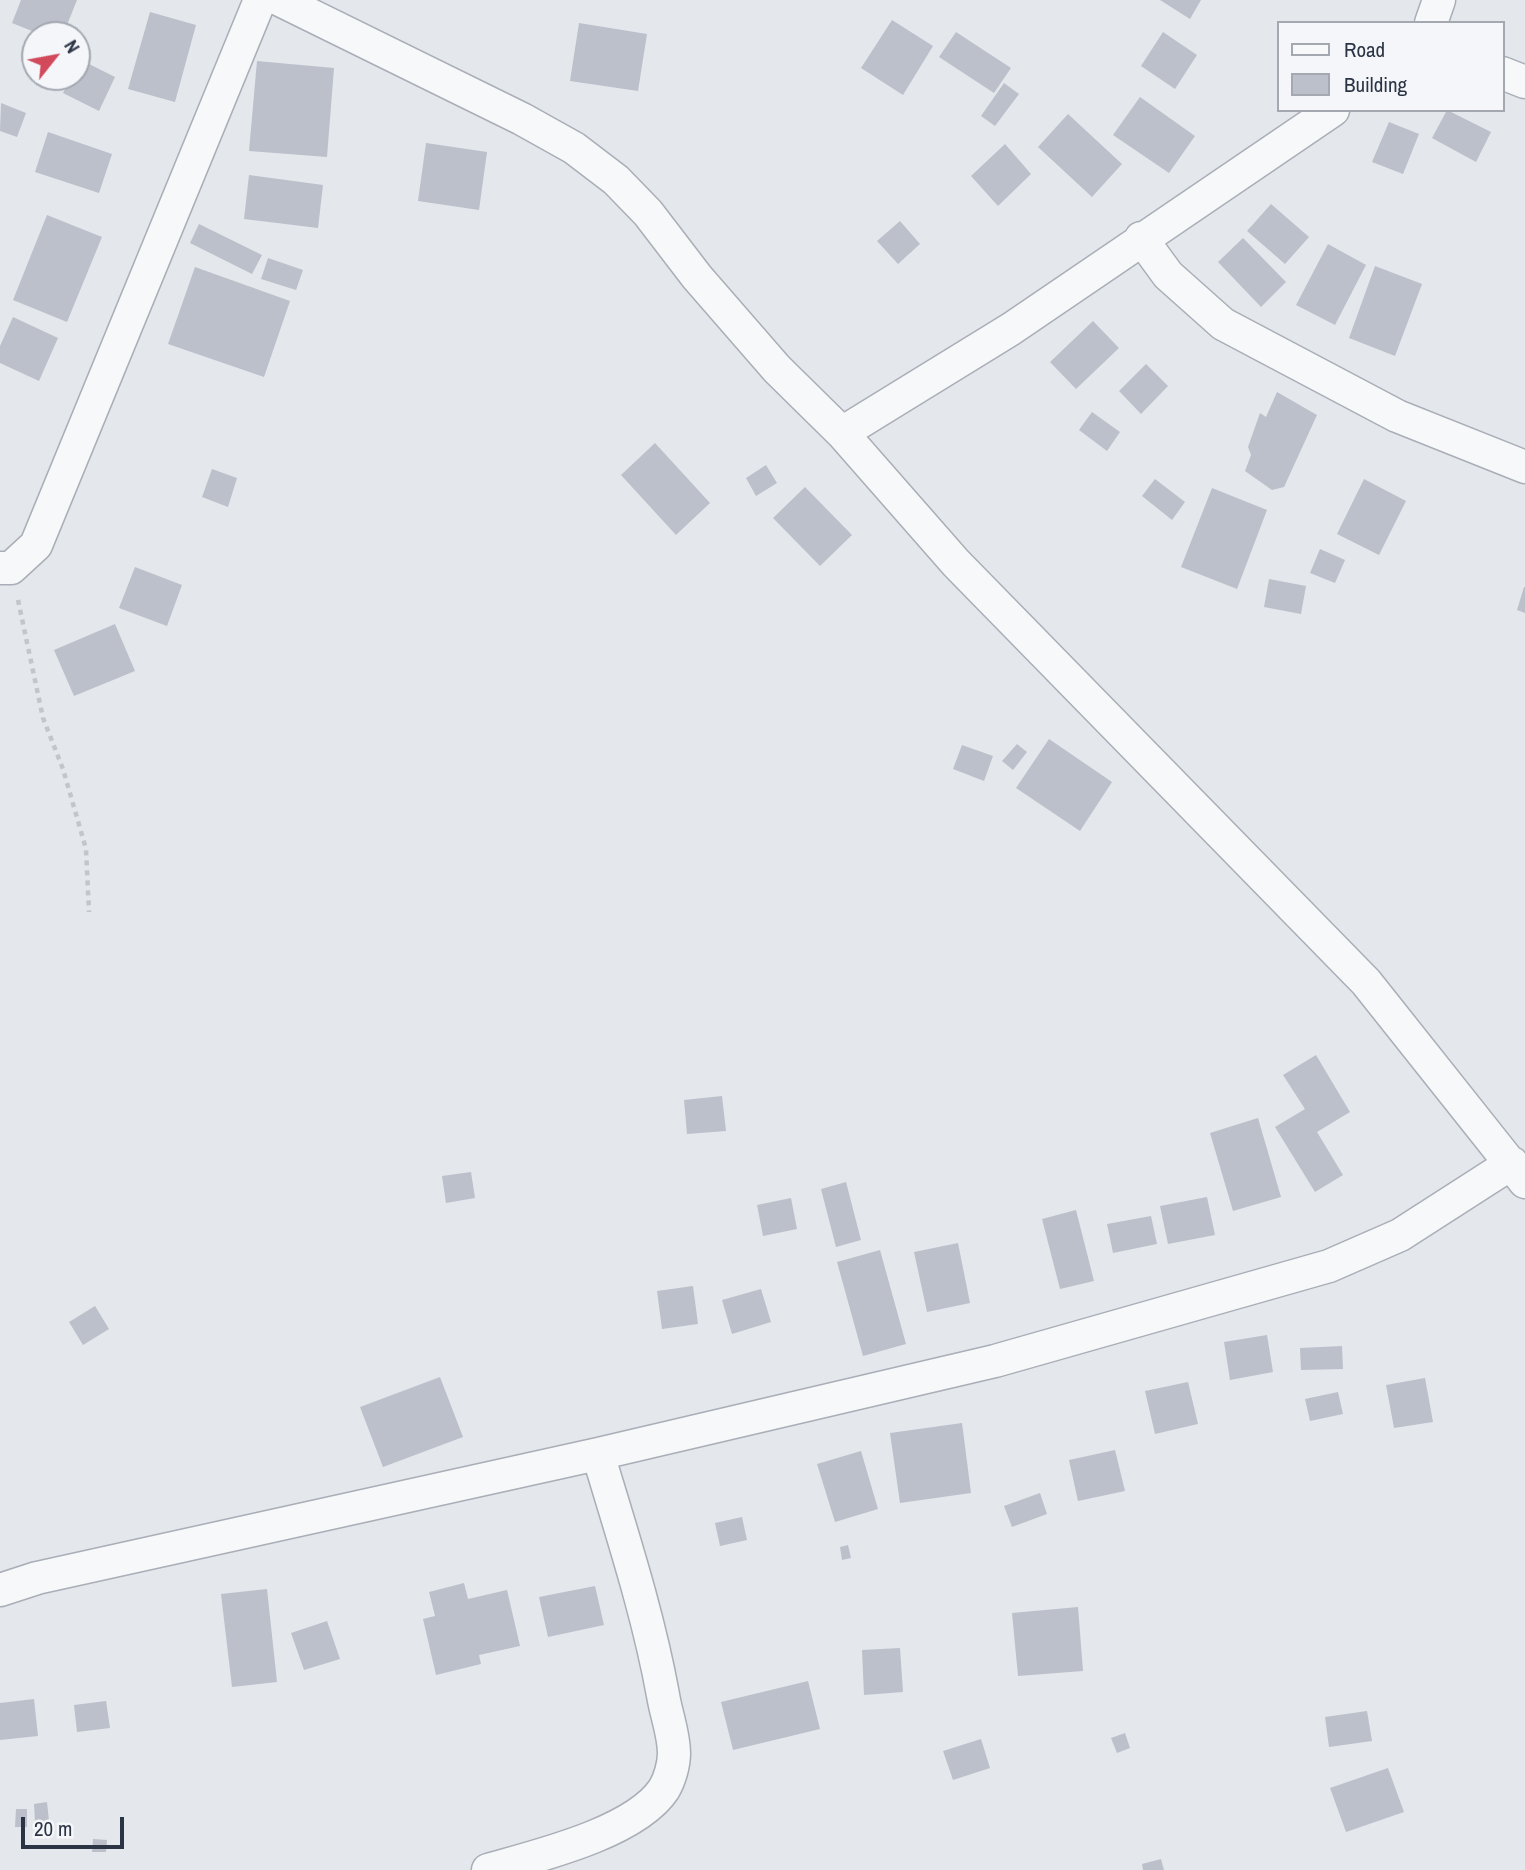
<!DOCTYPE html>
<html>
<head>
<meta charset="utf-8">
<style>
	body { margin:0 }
	#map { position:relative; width:1525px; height:1870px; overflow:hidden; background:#e4e7ec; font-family:"Archivo Narrow",sans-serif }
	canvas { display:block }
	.legend { position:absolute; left:1277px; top:21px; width:228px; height:91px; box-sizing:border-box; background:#f4f6f9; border:2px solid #a4a8b1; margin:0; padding:9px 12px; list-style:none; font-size:21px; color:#2b3445 }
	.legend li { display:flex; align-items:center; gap:14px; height:35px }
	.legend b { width:35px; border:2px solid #a4a8b1 }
	.north { position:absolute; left:21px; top:21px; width:70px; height:70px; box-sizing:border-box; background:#f4f6f9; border:2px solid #a4a8b1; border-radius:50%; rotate:59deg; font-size:19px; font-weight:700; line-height:28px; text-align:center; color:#2b3445 }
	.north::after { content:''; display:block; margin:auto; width:24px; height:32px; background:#d1495b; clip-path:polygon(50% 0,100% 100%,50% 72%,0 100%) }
	.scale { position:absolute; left:21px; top:1817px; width:103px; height:32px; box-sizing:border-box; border:4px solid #2b3445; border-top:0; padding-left:9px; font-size:21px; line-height:24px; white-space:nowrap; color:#2b3445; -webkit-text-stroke:5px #f4f6f9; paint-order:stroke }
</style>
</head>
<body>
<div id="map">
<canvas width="1525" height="1870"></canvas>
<ul class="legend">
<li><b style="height:9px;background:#f7f8fa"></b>Road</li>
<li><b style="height:19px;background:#bbc0ca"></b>Building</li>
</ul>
<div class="north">N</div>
<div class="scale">20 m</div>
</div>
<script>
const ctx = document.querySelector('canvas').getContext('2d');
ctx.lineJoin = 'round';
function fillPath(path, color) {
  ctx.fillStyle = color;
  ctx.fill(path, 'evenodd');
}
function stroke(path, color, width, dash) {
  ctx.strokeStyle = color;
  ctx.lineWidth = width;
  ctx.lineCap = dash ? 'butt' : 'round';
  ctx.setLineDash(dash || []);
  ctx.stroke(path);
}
const building = new Path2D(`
	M21,0H77L63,35H42L12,23Z
	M1160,0H1201L1190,19Z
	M150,12L196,25L175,102L128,89Z
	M892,20L933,46L903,95L861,68Z
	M579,23L647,34L638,91L570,81Z
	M956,32L1011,68L994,93L939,57Z
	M1163,32L1197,55L1175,89L1141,66Z
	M79,59L115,77L99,111L63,93L71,77H77Z
	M257,61L334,68L327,157L249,151Z
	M1004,83L1019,94L995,126L981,116Z
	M1140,97L1195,136L1169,173L1113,135Z
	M1,103L26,113L17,137L0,131Z
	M1447,110L1491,132L1476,162L1432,138Z
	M1068,114L1122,164L1092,197L1038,147Z
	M1389,122L1419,134L1403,174L1372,162Z
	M48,132L112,154L99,193L35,172Z
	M426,143L487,152L479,210L418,201Z
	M1005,144L1031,174L998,206L971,176Z
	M249,175L323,185L318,228L244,219Z
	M1271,204L1309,237L1285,264L1247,231Z
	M47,215L102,237L67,322L13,300Z
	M900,221L920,244L898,264L877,241Z
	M199,224L262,255L252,274L190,243Z
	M1243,238L1286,282L1261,307L1218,262Z
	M1328,244L1366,265L1335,325L1296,305Z
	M268,258L303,270L296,290L261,279Z
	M1375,266L1422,284L1395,356L1349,338Z
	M195,267L290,301L264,377L168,344Z
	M13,317L58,338L39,381L0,363V346Z
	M1093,321L1119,348L1076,389L1050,362Z
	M1146,364L1168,386L1141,414L1119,391Z
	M1277,392L1317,415L1284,487L1272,490L1245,471L1251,455L1248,447L1260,413L1266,417Z
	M1092,412L1120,432L1107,451L1079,430Z
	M655,443L710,503L676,535L621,475Z
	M766,465L777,483L756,496L746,478Z
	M212,469L237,478L228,507L202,497Z
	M1155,479L1185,502L1172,520L1142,496Z
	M1364,479L1406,501L1379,555L1337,534Z
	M805,487L852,535L820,566L773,518Z
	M1212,488L1267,510L1237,589L1181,567Z
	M1320,549L1345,560L1335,583L1310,573Z
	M135,567L182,585L167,626L119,608Z
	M1269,579L1306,586L1301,614L1264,607Z
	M1524,587H1525V613L1517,610Z
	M115,624L135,671L74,696L54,650Z
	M1049,739L1112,782L1080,831L1016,788Z
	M1017,744L1027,752L1013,770L1002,761Z
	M962,745L993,756L984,781L953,769Z
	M1316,1055L1350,1112L1317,1132L1343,1175L1315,1192L1275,1127L1305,1109L1283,1075Z
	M722,1096L726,1131L687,1134L684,1100Z
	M1258,1118L1281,1197L1233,1211L1210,1133Z
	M471,1172L475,1198L446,1203L442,1176Z
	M846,1182L861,1240L836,1247L821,1189Z
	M1207,1197L1215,1235L1168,1244L1160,1206Z
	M791,1198L797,1229L763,1236L757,1205Z
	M1076,1210L1094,1281L1060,1289L1042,1219Z
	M1151,1216L1157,1244L1113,1253L1107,1224Z
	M958,1243L970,1303L927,1312L914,1252Z
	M880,1250L906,1344L863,1356L837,1262Z
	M693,1286L698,1324L662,1329L657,1291Z
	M761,1289L771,1322L732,1334L722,1300Z
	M95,1306L109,1329L83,1345L69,1322Z
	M1267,1335L1273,1372L1230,1380L1224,1342Z
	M1342,1346L1343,1369L1301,1370L1300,1348Z
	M440,1377L463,1437L383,1467L360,1407Z
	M1425,1378L1433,1422L1394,1428L1386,1385Z
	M1188,1382L1198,1424L1155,1434L1145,1391Z
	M1338,1392L1343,1414L1310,1421L1305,1399Z
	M962,1423L971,1493L900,1503L890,1433Z
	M1115,1450L1125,1491L1078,1501L1069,1460Z
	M861,1451L878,1509L835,1522L817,1464Z
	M1040,1493L1047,1514L1012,1527L1004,1506Z
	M742,1517L747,1540L720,1546L715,1523Z
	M848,1545L851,1558L842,1560L840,1547Z
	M464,1583L468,1599L507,1590L520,1646L479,1655L481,1664L436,1675L423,1619L435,1616L429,1592Z
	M595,1586L604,1625L548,1637L539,1597Z
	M267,1589L277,1682L232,1687L221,1594Z
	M1078,1607L1083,1671L1018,1676L1012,1613Z
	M327,1621L340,1659L304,1670L291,1633Z
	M900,1648L903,1692L864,1695L862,1650Z
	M808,1681L820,1729L733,1750L721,1702Z
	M34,1699L38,1736L0,1740V1703Z
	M106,1701L110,1728L77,1732L74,1705Z
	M1367,1711L1372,1741L1329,1747L1325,1717Z
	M1125,1733L1130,1748L1117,1753L1111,1738Z
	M981,1739L990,1768L953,1780L943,1751Z
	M1388,1768L1404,1812L1346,1832L1330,1788Z
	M47,1802L49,1821H35L34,1804Z
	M16,1809H27V1827H15Z
	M93,1839L107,1840L106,1852H92Z
	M1161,1859L1164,1870H1143L1142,1864Z`);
const path = new Path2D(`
	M18,600L43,718L63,769L86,849L89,912`);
const street = new Path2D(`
	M280,0L522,119L574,148L616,180L648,213L697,277L777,369L842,433L956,563L1366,982L1525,1182
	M1431,23L1439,0
	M1502,73L1525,82
	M1141,238L1168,275L1223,324L1397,416L1525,467
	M842,433L1011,329L1333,110
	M0,568H11L36,545L260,0
	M0,1590L37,1578L598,1454L995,1361L1329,1266L1400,1235L1512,1163
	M488,1870C537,1856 635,1833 664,1789C670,1779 674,1764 674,1753C674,1734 666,1714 663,1695C648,1613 622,1534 598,1454`);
fillPath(building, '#bbc0ca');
stroke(street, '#a9aeb7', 35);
stroke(path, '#c2c5cb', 4.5, [5, 5]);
stroke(street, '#f7f8fa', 32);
</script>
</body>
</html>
